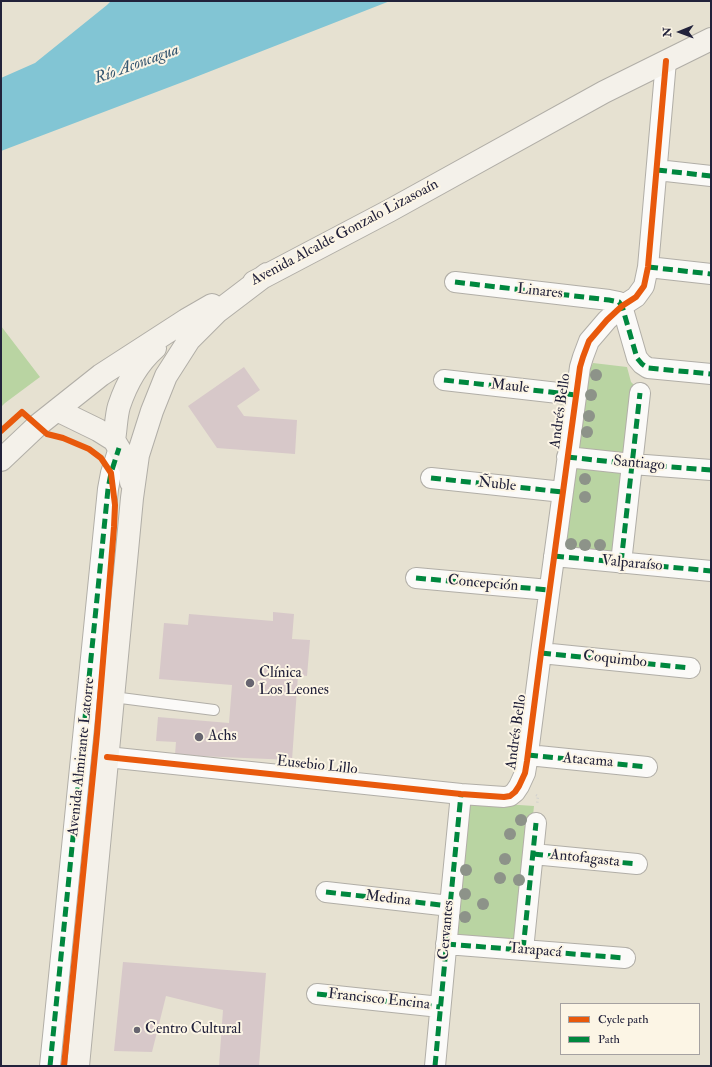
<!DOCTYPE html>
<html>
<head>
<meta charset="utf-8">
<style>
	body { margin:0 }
	#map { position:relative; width:712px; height:1067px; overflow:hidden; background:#e6e1d1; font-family:"IM FELL Double Pica",serif }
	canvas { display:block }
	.frame { position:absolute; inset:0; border:2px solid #22223b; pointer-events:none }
	.legend { position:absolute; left:560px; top:1003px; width:140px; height:52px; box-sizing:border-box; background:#fcf5e5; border:1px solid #a5a1a1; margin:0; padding:5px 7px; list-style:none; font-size:12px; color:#22223b }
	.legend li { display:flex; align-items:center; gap:8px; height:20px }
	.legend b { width:20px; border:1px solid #a5a1a1 }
	.north { position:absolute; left:660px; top:12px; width:40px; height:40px; -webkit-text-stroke:3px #fcf5e5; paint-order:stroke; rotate:269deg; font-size:11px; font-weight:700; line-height:16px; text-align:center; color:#22223b }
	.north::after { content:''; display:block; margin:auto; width:14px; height:18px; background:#22223b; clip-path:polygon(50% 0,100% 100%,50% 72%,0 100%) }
</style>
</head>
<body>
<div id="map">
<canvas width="712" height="1067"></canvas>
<div class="frame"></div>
<ul class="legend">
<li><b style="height:5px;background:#e8590c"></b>Cycle path</li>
<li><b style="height:5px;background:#00873e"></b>Path</li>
</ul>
<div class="north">N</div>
</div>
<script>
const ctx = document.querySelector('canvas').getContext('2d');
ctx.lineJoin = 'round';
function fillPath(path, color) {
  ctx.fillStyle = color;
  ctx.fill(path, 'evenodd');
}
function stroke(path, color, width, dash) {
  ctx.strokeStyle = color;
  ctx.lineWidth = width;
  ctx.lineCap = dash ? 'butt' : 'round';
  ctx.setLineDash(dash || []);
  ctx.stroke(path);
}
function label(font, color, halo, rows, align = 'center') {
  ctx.font = font + ' "IM FELL Double Pica",serif';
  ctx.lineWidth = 4;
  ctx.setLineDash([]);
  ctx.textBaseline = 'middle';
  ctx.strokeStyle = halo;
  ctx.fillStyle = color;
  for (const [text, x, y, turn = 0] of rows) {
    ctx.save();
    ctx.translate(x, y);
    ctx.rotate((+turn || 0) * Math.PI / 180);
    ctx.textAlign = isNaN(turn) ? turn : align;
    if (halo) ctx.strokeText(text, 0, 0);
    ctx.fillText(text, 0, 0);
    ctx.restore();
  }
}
const green = new Path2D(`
	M1,326L40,377L5,403L1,407Z
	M593,363L627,367L631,382L635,386L616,554L562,549L588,374Z
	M461,801L534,806L519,947L446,944Z`);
const water = new Path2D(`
	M111,1H390L188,80L1,151V78L35,63L107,5Z`);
const building = new Path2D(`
	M244,367L260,390L237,406L244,416L297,420L295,454L217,448L188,406Z
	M273,612L294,614L292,639L310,640L307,676L298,675L292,760L175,755L176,742L156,741L158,717L229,723L232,685L159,679L164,623L188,625L189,614L273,621Z
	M123,962L266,973L259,1066H219L223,1010L166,996L152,1052L114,1051Z`);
const path = new Path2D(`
	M536,795L538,796L537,805`);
const lane = new Path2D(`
	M113,697L214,710`);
const street = new Path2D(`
	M657,170L711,176
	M648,267L711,274
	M455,282L609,300L619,302L622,306L637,358L642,364L648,368L711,374
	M444,380L576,395
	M567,457L632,464L711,470
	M431,478L563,492
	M554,556L711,571
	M621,563L640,393
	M416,578L549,590
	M541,653L690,668
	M528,755L647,767
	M107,757L461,794L504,797L510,796L515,792L519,786L525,773L527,761L541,653L580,367L583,357L589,341L607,320L622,306L636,297L644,286L648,267L666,61
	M533,854L637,864
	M326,892L450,906
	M446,944L625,958
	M523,950L536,823
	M317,994L440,1007
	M50,1066L108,489L111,473L119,448
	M435,1066L450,906L461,794`);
const secondary = new Path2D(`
	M254,282L389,211L604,92L711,39
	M57,410L98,430L114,440L131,469V482
	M114,440C116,429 116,416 119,406C126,385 138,363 155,348
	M1,460L38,425L101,375L186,320L212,305
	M78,1066L132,498L138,455L152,411L166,376L189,340L217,312L267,274`);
const quiet = new Path2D(`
	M657,170L711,176
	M648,267L711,274
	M455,282L609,300L619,302L622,306L637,358L642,364L648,368L711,374
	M444,380L576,395
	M567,457L632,464L711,470
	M431,478L563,492
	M554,556L711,571
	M621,563L640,393
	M416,578L549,590
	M541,653L690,668
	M528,755L647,767
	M533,854L637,864
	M326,892L450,906
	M446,944L625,958
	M523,950L536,823
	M317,994L440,1007
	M50,1066L108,489L111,473L119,448
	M435,1066L450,906L461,794`);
const cycleway = new Path2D(`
	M1,431L22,412L47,434L63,438L89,449L101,458L111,473L115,505L114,527L97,734L64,1066
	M107,757L461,794L504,797L510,796L515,792L519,786L525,773L527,761L541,653L580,367L583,357L589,341L607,320L622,306L636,297L644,286L648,267L666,61`);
const trees = [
	[596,375],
	[591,395],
	[589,416],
	[587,432],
	[585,479],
	[585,497],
	[571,544],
	[585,545],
	[600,545],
	[521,820],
	[510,834],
	[505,859],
	[466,870],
	[500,878],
	[519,880],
	[465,894],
	[483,904],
	[465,917]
];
const markers = [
	[250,683,5,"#676570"],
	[199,737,5,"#676570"],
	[137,1030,4,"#676570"]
];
const streetNames = [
	["Avenida Alcalde Gonzalo Lizasoaín",345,233,-28],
	["Linares",540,292,6],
	["Maule",510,387,6],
	["Andrés Bello",561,411,-82],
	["Santiago",639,464,5],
	["Ñuble",497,485,6],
	["Valparaíso",632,564,5],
	["Concepción",483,584,5],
	["Coquimbo",615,660,6],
	["Andrés Bello",517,732,-82],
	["Avenida Almirante Latorre",82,757,-84],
	["Atacama",588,761,5],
	["Eusebio Lillo",317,766,6],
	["Antofagasta",585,859,6],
	["Medina",388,899,6],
	["Cervantes",447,930,-85],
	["Tarapacá",535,951,5],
	["Francisco Encina",379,1000,6]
];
const poiNames = [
	["Clínica",259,674],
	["Los Leones",259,691],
	["Achs",208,737],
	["Centro Cultural",145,1030]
];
const waterNames = [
	["Río Aconcagua",137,65,-20]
];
fillPath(green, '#b9d4a2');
fillPath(water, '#82c5d4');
fillPath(building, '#d7c8c9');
stroke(lane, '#b1aea7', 12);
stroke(street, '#b1aea7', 22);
stroke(secondary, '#b1aea7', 24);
stroke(path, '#d2d1ce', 2.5, [1, 3]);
stroke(lane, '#fbfaf8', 10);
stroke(street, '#fbfaf8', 20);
stroke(secondary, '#f4f1ea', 22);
stroke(quiet, '#00873e', 5, [10, 5]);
stroke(cycleway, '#e8590c', 6);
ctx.fillStyle = '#8d9389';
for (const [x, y] of trees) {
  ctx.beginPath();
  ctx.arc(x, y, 6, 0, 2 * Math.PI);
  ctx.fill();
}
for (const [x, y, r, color] of markers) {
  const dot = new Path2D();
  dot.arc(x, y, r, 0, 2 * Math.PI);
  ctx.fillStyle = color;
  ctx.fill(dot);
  stroke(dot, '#fcf5e5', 1.5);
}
label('15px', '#22223b', '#fcf5e5', streetNames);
label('15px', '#22223b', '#fcf5e5', poiNames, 'left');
label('italic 16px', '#355771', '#fcf5e5', waterNames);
</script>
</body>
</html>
